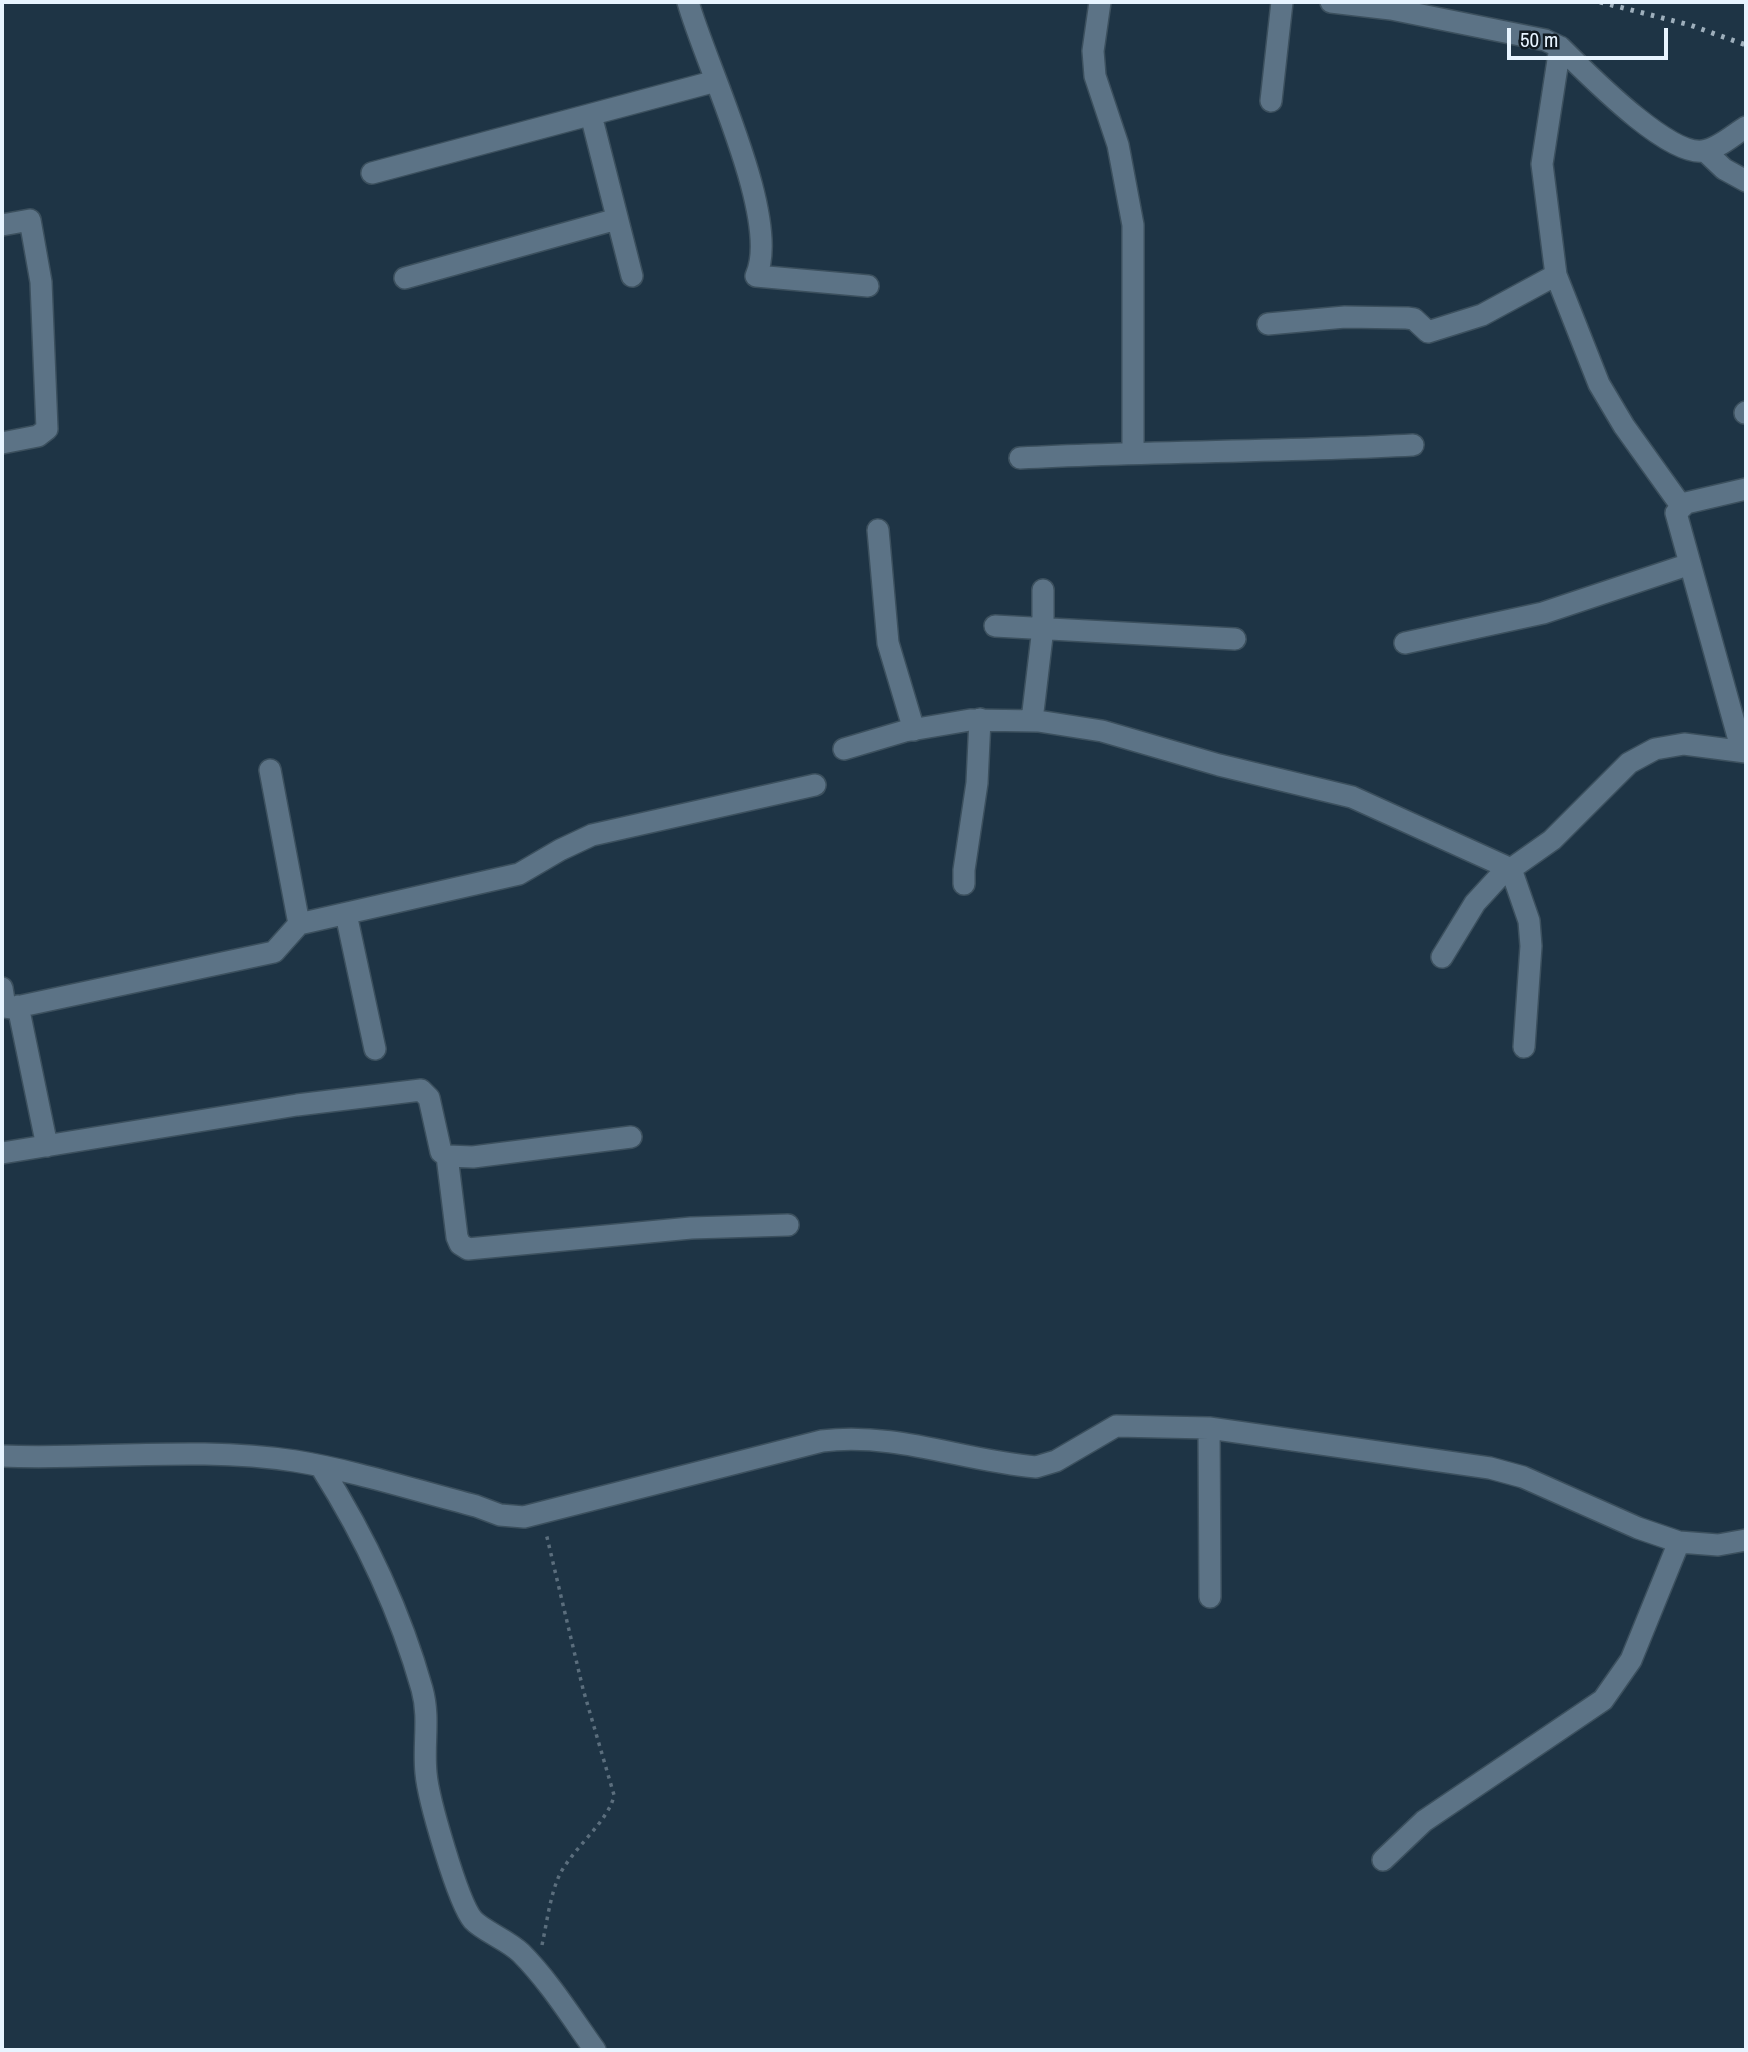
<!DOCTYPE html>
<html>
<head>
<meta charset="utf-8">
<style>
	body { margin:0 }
	#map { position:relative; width:1748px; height:2052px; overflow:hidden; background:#1e3445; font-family:"Archivo Narrow",sans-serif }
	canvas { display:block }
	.frame { position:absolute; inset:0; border:4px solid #e7f4ff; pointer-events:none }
	.scale { position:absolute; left:1507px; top:28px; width:161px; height:32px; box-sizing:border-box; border:4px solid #e7f4ff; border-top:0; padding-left:9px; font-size:21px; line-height:24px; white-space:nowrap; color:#e7f4ff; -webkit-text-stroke:5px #111b22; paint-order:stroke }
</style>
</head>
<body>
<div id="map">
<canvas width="1748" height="2052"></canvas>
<div class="frame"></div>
<div class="scale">50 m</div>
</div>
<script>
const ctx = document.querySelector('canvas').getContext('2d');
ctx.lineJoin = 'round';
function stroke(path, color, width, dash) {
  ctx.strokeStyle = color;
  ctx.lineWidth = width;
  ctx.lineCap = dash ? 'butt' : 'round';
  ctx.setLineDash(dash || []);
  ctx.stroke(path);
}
const path = new Path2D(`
	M542,1945C547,1922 550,1896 559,1876C571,1850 610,1820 614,1795L583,1689L546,1533`);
const minor = new Path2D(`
	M688,2C705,64 782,219 756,276L868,286
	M1100,2L1093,51L1095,76L1118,145L1133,225V452
	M1331,2L1391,9L1545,40L1560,47C1587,73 1667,156 1703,151C1718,149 1733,135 1746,127
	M1560,47L1542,164L1556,275L1599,384L1624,426L1682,507
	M1271,101L1282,2
	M591,115L632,276
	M1705,151L1724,169L1746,181
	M372,173L716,81
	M2,225L30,220L41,282L47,429L38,436L2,443
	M405,278L617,219
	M1268,324L1345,317L1407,318L1414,319L1428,332L1482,315L1556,275
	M1745,413L1746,412
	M1020,458C1151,451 1281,452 1413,445
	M878,530L888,643L914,730
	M995,626L1235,639
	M1405,643L1543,613L1690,564
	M1032,720L1043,628V590
	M844,749L905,731L970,720L1038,721L1102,731L1219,765L1352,797L1511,869L1529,921L1531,946L1524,1047
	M1742,751L1676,513L1686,503L1746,489
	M270,770L299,924
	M964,884V870L977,783L980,719
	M346,914L375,1049
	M1442,957L1475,903L1498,878L1552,840L1629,763L1655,749L1684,744L1746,752
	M2,988L5,1007L12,1008L274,952L299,924L519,874L560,850L592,835L815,785
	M18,1006L47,1146
	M2,1153L297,1105L421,1090L429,1098L441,1152L447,1156L473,1157L631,1137
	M447,1156L457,1237L460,1244L468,1249L691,1228L788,1225
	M1209,1428L1210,1597
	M2,1456C99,1460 198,1446 295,1461C356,1471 417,1491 476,1506L500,1515L524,1517L822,1441C897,1432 963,1461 1036,1467L1056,1461L1116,1426L1209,1428L1490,1468L1523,1477L1638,1528L1679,1542L1718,1545L1746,1540
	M321,1467C364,1535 400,1611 422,1689C430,1718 423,1744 426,1773C428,1798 458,1903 473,1920C483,1931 508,1940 521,1953C549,1981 572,2018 595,2050
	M1383,1860L1424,1821L1603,1700L1631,1660L1679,1542`);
const rail = new Path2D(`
	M1600,2L1690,25L1746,45`);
stroke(minor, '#3c505e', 24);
stroke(path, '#5b6e7d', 3.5, [3.5, 5]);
stroke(minor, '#5c7386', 21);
stroke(rail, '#9eafbc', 5, [3.5, 7]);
</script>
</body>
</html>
